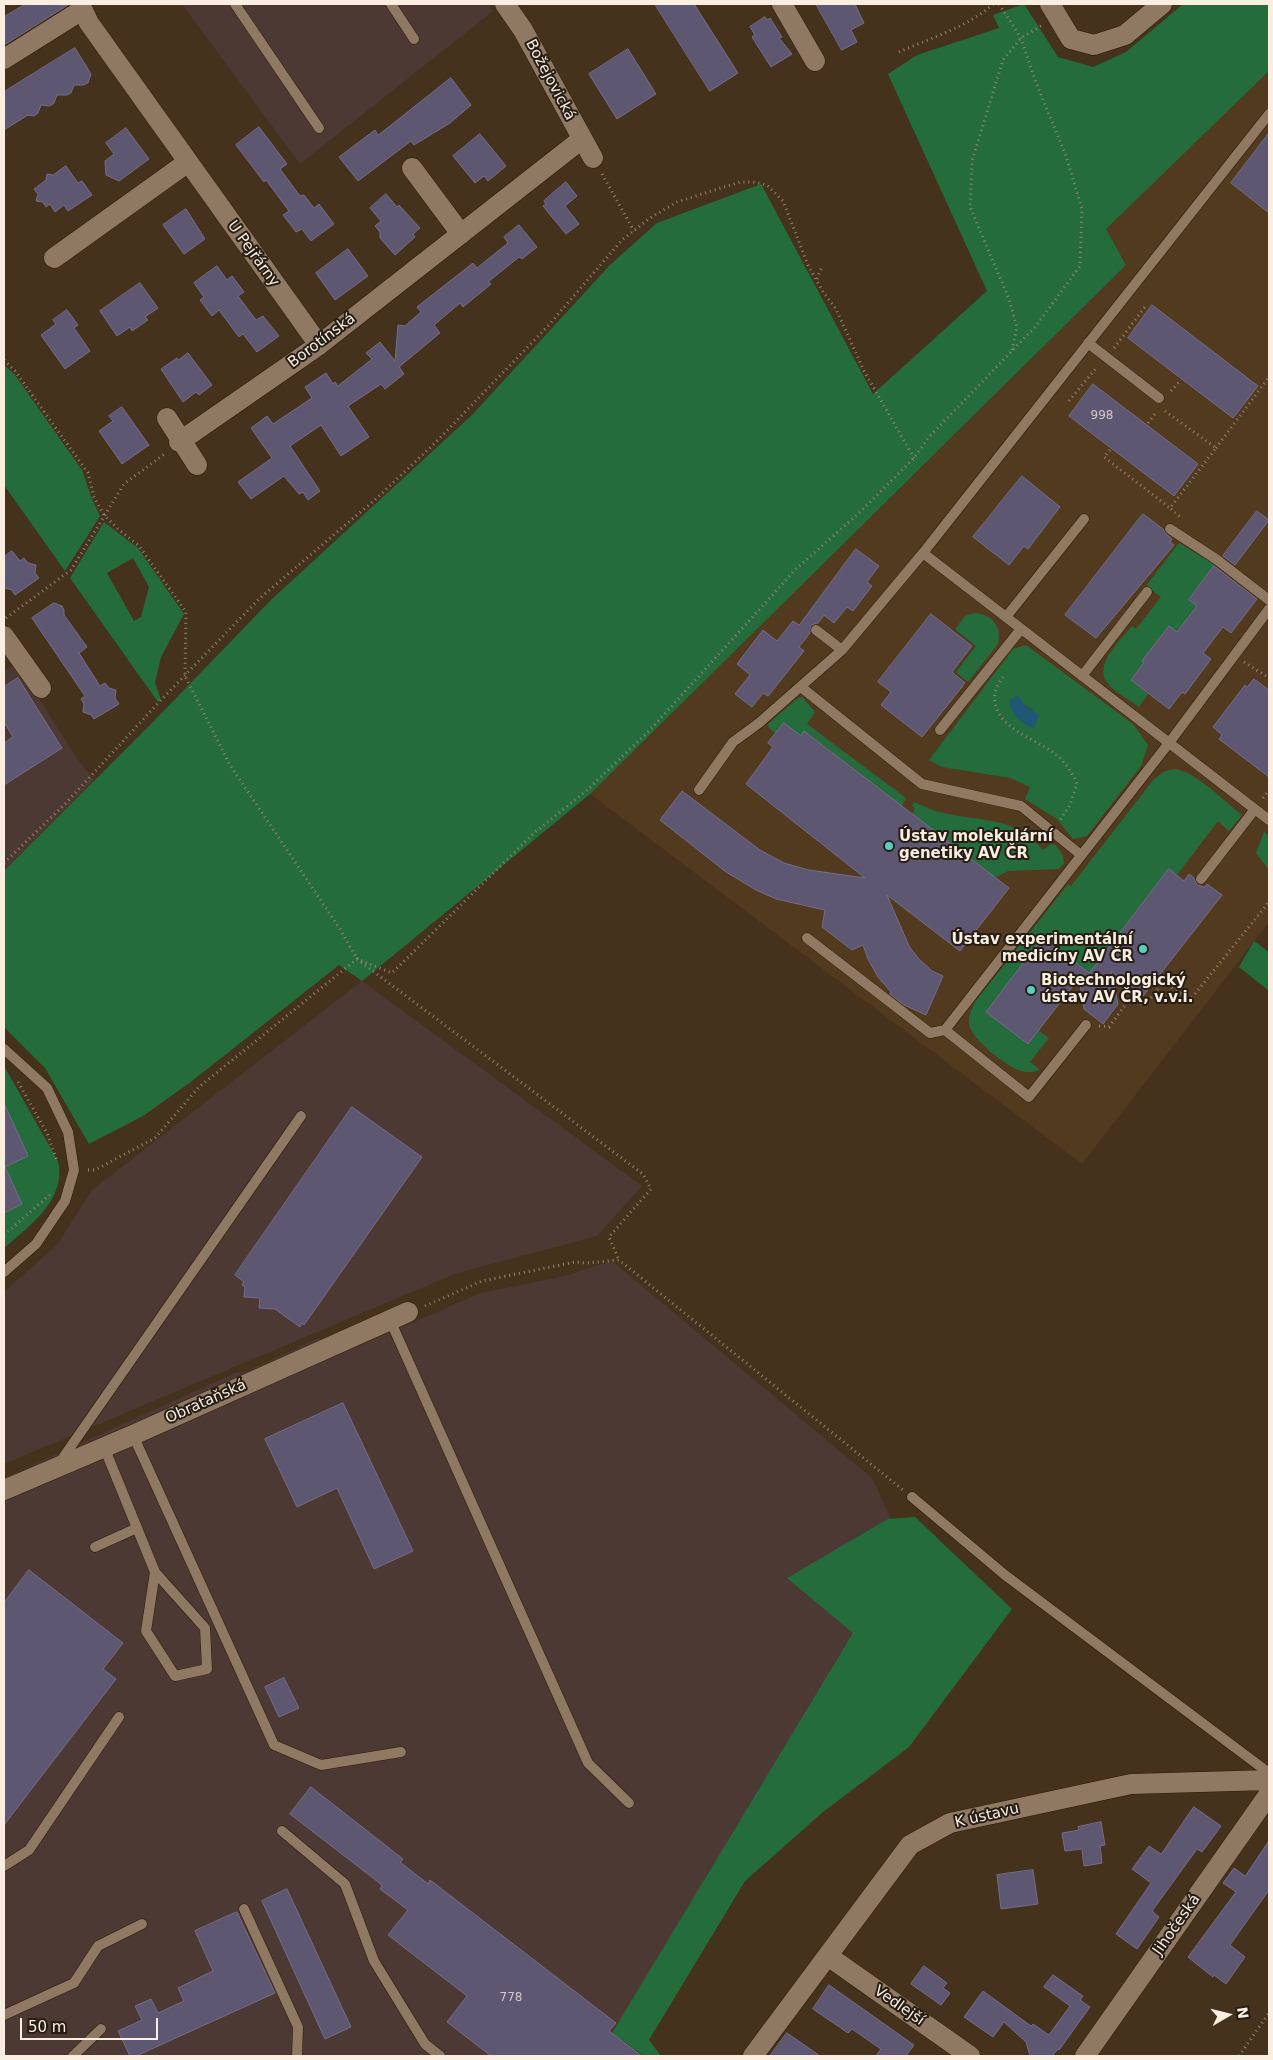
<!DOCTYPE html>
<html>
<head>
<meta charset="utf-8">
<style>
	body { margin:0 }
	#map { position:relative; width:1273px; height:2060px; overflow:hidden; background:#45321d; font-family:"DejaVu Sans",sans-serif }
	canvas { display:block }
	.frame { position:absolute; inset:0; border:5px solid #faeee1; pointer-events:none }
	.north { position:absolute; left:1203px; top:1990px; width:50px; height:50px; -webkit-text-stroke:4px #251c13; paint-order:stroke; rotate:82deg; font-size:14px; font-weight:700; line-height:20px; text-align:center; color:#faeee1 }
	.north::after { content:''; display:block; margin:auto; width:18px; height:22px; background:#faeee1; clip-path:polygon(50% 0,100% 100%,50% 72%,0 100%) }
	.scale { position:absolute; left:20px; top:2018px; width:138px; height:22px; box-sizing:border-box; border:2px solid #faeee1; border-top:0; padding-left:6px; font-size:15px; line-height:18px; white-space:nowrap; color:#faeee1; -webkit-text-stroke:4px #251c13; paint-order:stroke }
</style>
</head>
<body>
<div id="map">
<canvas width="1273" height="2060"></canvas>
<div class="frame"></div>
<div class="north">N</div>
<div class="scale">50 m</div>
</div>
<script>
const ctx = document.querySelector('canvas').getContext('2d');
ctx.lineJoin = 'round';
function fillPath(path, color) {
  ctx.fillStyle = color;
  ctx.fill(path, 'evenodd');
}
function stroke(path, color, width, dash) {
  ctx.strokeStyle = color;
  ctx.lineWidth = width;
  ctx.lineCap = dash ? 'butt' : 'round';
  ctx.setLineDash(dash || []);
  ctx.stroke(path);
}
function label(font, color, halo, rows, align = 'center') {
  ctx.font = font + ' "DejaVu Sans",sans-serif';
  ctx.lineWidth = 4;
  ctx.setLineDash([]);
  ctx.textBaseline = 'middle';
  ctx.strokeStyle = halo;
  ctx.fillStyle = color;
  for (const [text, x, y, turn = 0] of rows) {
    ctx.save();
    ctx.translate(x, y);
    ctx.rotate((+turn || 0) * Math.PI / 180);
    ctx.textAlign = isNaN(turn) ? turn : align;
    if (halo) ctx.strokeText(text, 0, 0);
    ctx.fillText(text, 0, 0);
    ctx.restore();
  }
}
const built = new Path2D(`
	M1269,71V922L1082,1164L590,794L1126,265L1105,229Z`);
const industrial = new Path2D(`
	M182,4H487L493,11L300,164Z
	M14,665L38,697L78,760L94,780L4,871V671Z
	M362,981L642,1186L597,1236L457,1273L4,1464V1292L57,1245L92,1190Z
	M612,1261L872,1478L892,1521L857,1636L616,2036L642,2056H4V1478L235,1373L247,1371L319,1338L331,1358L481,1293L565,1276Z`);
const green = new Path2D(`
	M1024,4L1058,57L1093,67L1126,52L1183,4H1269V71L1106,229L1126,265L590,794L362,981L339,965L192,1081L143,1116L89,1144L45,1068L4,1027V871L151,724L271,600L472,415L611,264L657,223L761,184L873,394L987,291L888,74L917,55L999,28L993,15Z
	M4,365L15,375L82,470L92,499L100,516L65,571L4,485Z
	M104,522L138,548L184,614L161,657L155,683L161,700L158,702L70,578ZM133,558L149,587L141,617L134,621L107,573Z
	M1179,543L1215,565L1189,600L1197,606L1177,632L1169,627L1142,661L1144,663L1131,680L1148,694L1139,707C1130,700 1118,694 1110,686C1090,667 1120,641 1132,626L1136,629L1161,597L1146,586Z
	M974,613C992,614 1002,626 998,644L968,682L956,672L976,646L955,629L965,616Z
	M1026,645L1133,724L1148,745L1141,766L1087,836L1073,839L1057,819L1025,799L1030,787L1010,778L942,767L929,760L1013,649ZM1016,696L1023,704L1033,710L1010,706V701Z
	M802,697L815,712L807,724L906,798L902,806L805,731L792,747L769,728L768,724L798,698Z
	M1174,769C1194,770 1225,802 1242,815L1229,831L1218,821L1177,875L1169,869L1099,960L1113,972L1101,987L1081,976L1085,969L1043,938L986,1012L1028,1044L1038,1030L1049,1038L1030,1062L1040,1070C1034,1072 1028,1073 1021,1071C1007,1067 976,1042 970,1028C967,1019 971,1010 975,1002L1068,884L1071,886L1154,779L1165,771Z
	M914,802C922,805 929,809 936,811C977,823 1012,813 1043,850L1051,844L1056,845L1063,856L1064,863L1059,869L1008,871L995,878L912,814L915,808L912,806Z
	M1264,832L1269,836V870L1256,853Z
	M1254,941L1269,952V991L1239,967Z
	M4,1066L58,1161C67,1199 30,1226 4,1248V1213L22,1204L5,1167L28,1156L4,1103Z
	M915,1517L1012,1609L909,1747L823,1812L745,1881L649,2040L661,2056H644L612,2033L853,1633L787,1578L888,1519Z`);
const water = new Path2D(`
	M1016,696L1020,697L1023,704L1039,715L1034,728C1022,725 1010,713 1010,701Z`);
const building = new Path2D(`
	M26,4L68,5L4,45V17Z
	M655,4H694L738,73L710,91Z
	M816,4H855L864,23L851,30L857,42L842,50Z
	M765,17L767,20L770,18L782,37L779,38L792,54L771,67L752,37L755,35L750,27Z
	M75,48L91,74L88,83L83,85H74L71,93L67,95H57L54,103L50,106L41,105L38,113L34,116L28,115L4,130V92Z
	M628,49L656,94L617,119L589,74Z
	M451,78L471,105L450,123L414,145L411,141L358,181L339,157L375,130L378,135Z
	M259,127L287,164L280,169L300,196L304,195L314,208L319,204L334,224L311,241L302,229L296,232L283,215L289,211L266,180L264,182L236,145Z
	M126,128L149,159L119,181L106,175L105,161L114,154L106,143Z
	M1269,133V213L1231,183Z
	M480,134L506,166L488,181L484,176L475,183L453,156Z
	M66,166L78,183L82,181L92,195L68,211L64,205L55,212L50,204L46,207L43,202L36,201L38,194L34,189L46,180L47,174L53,175Z
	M566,182L577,196L565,206L579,224L566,234L543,206L546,204L544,201Z
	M386,194L397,207L399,205L420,228L413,234L415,237L395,255L380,238V232L375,226L381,221L370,208Z
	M186,209L205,239L184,254L163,225Z
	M519,225L537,247L522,259L519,257L488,282L491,284L463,307L460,303L434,325L440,333L399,367L404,374L385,389L381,384L348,406L369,437L341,456L321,425L290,446L320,491L308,500L303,492L299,494L284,476L251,499L238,482L272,458L251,428L267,416L273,424L312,398L305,387L326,373L333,384L335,382L338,386L372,359L366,353L380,342L395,361L398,325L405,326L421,312L417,307L473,263L477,268L508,243L504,237Z
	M348,249L368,276L335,300L316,273Z
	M217,266L227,280L232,276L244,292L238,296L256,320L263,316L279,336L257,352L243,334L239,337L219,310L212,316L200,300L204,297L194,283Z
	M140,283L158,308L145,317L148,320L132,331L130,327L117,336L100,311Z
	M1152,305L1258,386L1233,418L1128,338Z
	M67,310L78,325L74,328L90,351L65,369L41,335L56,324L53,320Z
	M188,353L212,385L199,395L196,392L183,402L161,369L177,358L178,360Z
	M1093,384L1198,464L1174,496L1069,416Z
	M122,407L149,445L122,464L99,431L113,421L109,416Z
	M1022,476L1060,507L1028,549L1024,546L1009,565L973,537Z
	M1257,511L1269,520L1235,565L1223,556Z
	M1143,514L1163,529L1166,534L1172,539L1170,542L1174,545L1096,638L1065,615Z
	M856,549L879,566L867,582L872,586L853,611L847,607L834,623L824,615L818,623L811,625L810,633L799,647L804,651L768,696L763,693L752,707L735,694L750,675L737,664L763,630L777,641L793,621L799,625Z
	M12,551L20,561L24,558L28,563L36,565L35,573L39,578L15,595L12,590L4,588V557Z
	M1214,566L1257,599L1231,633L1223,627L1203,653L1211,659L1185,694L1182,692L1169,709L1131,680L1144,663L1142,661L1169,626L1177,632L1197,606L1189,600Z
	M54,603L62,606L64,610V615L87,647L79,653L100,686L105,683L109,688L116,690L115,698L119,704L94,719L91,715L83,712L84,704L81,699L85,696L32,618Z
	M931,614L972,646L952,672L965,683L922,737L881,705L891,692L878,682Z
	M18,678L62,748L4,785V743L13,737L4,722V687Z
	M1254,679L1269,690V777L1219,739L1222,735L1213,727L1245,685L1247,687Z
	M784,723L801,736L804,731L1009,888L960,951L887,895L909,946L918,958L932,971L943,976L926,1015L904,1005L890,994L891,992L878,977L868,959L863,945L852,950L822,927L825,910L776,899L756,890L726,872L660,820L682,791L760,850L784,863L809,870L865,878L746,784L773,747L768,743Z
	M1169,869L1184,881L1189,874L1194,878L1197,885L1205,887L1207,884L1222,895L1143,996L1111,971L1118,1004L1103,1024L1084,1009L1079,978L1028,1044L986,1012L1043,937L1089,973Z
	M4,1103L28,1156L5,1167L22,1204L4,1213Z
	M352,1107L422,1157L304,1325L302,1323L300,1327L275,1309L259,1308L260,1298L244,1297L245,1287L242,1285L244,1282L235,1275Z
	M343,1403L413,1551L374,1569L337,1488L297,1507L265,1439Z
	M29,1570L123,1643L103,1669L116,1679L4,1825V1603Z
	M284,1678L299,1708L279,1717L265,1687Z
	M311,1787L403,1859L400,1862L428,1884L430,1880L616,2023L609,2031L642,2056H491L447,2022L467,1996L388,1935L408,1910L380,1889L382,1885L290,1814Z
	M1194,1807L1221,1826L1202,1852L1197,1849L1152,1911L1159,1917L1137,1949L1116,1934L1151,1883L1132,1869L1149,1846L1161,1854Z
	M1101,1822L1105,1845L1100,1846L1102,1863L1084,1866L1082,1849L1065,1851L1062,1833L1079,1830L1078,1827Z
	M1269,1841V1890L1230,1945L1245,1957L1226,1984L1214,1975L1213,1977L1188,1957L1236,1892L1223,1883L1229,1875L1234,1868L1245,1876Z
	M1033,1870L1038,1904L1001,1909L997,1875Z
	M287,1889L351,2027L325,2039L262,1901Z
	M237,1912L275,1993L136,2056H130L118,2031L142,2020L135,2006L151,1999L158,2013L184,2001L178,1988L213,1971L195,1931Z
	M924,1966L947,1983L943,1988L950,1993L941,2005L911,1984Z
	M1053,1975L1083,1996L1080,2000L1090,2007L1059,2050L1058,2049L1052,2056H1030L1026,2042L1004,2022L993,2037L964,2017L983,1991L1031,2026L1033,2024L1049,2035L1070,2006L1044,1987Z
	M829,1985L914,2045L906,2056H876L881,2049L852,2029L848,2033L813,2009Z
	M787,2033L820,2056H770Z`);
const path = new Path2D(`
	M899,52C931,38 968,27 993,4
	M602,174L634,231
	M817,279L822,266
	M1114,348L1147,304
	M1012,350L1017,327L1009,299L970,207L972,161L1003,60L1021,38L1041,26
	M4,360L15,371L88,473L94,497L104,515L119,530L139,546L186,612L185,676L230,765L340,929L357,959L643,1174L651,1189L609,1237L619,1260
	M1171,391L1180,381
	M1069,401L1097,367
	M1165,411L1216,448L1170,508L1180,517
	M1148,423L1157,411
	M1216,448L1269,377
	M1110,450L1104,457L1170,508
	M6,618L71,570L124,484L166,453
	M1244,662L1269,678
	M1003,677C1000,682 995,688 995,694C991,725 1031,737 1051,751C1063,759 1071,770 1077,784L1070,805L1060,820
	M1263,798L1269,790
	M4,863L65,804L162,699L259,599L377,498L436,442L547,327L622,240L650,218L677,202L740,182H753L767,185L783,201L808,265L823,292L836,309L864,371L914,458
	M1099,1026L1109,1027L1132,996L1144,1006L1164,982L1190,1000L1269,902
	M18,1082L47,1133L57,1161
	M88,1170H95L155,1138L199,1087L357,959L392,973L534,833L586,791L651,729L796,569L858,514L914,458L929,437L1036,326L1080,266L1082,209L1066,156L1035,80L1021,38L999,4
	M4,1235L52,1193
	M425,1306L482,1281L575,1262L587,1263L619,1260L903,1490
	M1239,2056L1269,2013`);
const lane = new Path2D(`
	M235,4L319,128
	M391,4L414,39
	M1088,343L1159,398
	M1170,529L1216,559L1269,600
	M923,553L1269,820
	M1006,617L1084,519
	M816,630L842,650
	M1082,676L1147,592
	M801,687L922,784L1021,806L1081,855
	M940,730L1021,629
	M699,790L733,742L759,723L842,650L923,553L1269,114
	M1201,879L1255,809
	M807,938L930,1033L945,1030
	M1086,1025L1029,1097L945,1030L1169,743L1269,609
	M4,1049L47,1088L68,1132L74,1170L65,1201L36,1244L4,1272
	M390,1320L588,1763L629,1803
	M133,1435L274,1745L321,1765L401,1752
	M104,1447L155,1572L146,1631L175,1676L207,1669L205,1628L155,1572
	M60,1462L301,1116
	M912,1497L1005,1575L1269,1773
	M95,1547L137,1528
	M282,1831L345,1884L374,1961L425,2044L440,2056
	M4,1866L29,1850L119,1717
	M244,1909L298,2027L297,2056
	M4,2015L74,1983L98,1946L142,1924
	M73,2056L101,2029`);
const street = new Path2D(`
	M80,4L89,23L319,345
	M505,4L523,30L593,158
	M782,4L815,61
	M1050,4L1071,39L1094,45L1125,35L1162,4
	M4,59L82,10
	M412,168L461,234
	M54,258L188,162
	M167,418L197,465
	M179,442L319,345L582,139
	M4,636L41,688
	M4,1490L133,1435L408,1312
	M828,1956L970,2056
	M753,2056L910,1845L950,1823L1131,1784L1269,1780
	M1085,2056L1269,1794`);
const markers = [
	[889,846,5,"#56cec3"],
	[1143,949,5,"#56cec3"],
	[1031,990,5,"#56cec3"]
];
const numberNames = [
	["998",1102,416],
	["778",511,1998]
];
const streetNames = [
	["Božejovická",550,80,62],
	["U Pejřárny",253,254,54],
	["Borotínská",322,341,-37],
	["Obrataňská",206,1402,-24],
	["K ústavu",987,1816,-13],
	["Jihočeská",1177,1925,-55],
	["Vedlejší",899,2006,35]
];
const poiNames = [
	["Ústav molekulární",899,837],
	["genetiky AV ČR",899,854],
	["Ústav experimentální",1133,940,"right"],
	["medicíny AV ČR",1133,957,"right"],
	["Biotechnologický",1041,981],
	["ústav AV ČR, v.v.i.",1041,998]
];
fillPath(built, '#523a1f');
fillPath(industrial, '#4d3934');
fillPath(green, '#256c3c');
fillPath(water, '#205776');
fillPath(building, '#5e5772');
stroke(building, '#746d89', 1);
stroke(lane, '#2b1905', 11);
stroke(street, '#2b1905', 21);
stroke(path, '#958573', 3, [1, 4]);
stroke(lane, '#8f7962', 10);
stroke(street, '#8f7962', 20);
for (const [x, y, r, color] of markers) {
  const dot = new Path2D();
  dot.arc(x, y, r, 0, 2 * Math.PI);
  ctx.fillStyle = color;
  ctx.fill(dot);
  stroke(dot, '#251c13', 2);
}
label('12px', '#d3c8c5', null, numberNames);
label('15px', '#faeee1', '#251c13', streetNames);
label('bold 15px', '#faeee1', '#251c13', poiNames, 'left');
</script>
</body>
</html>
